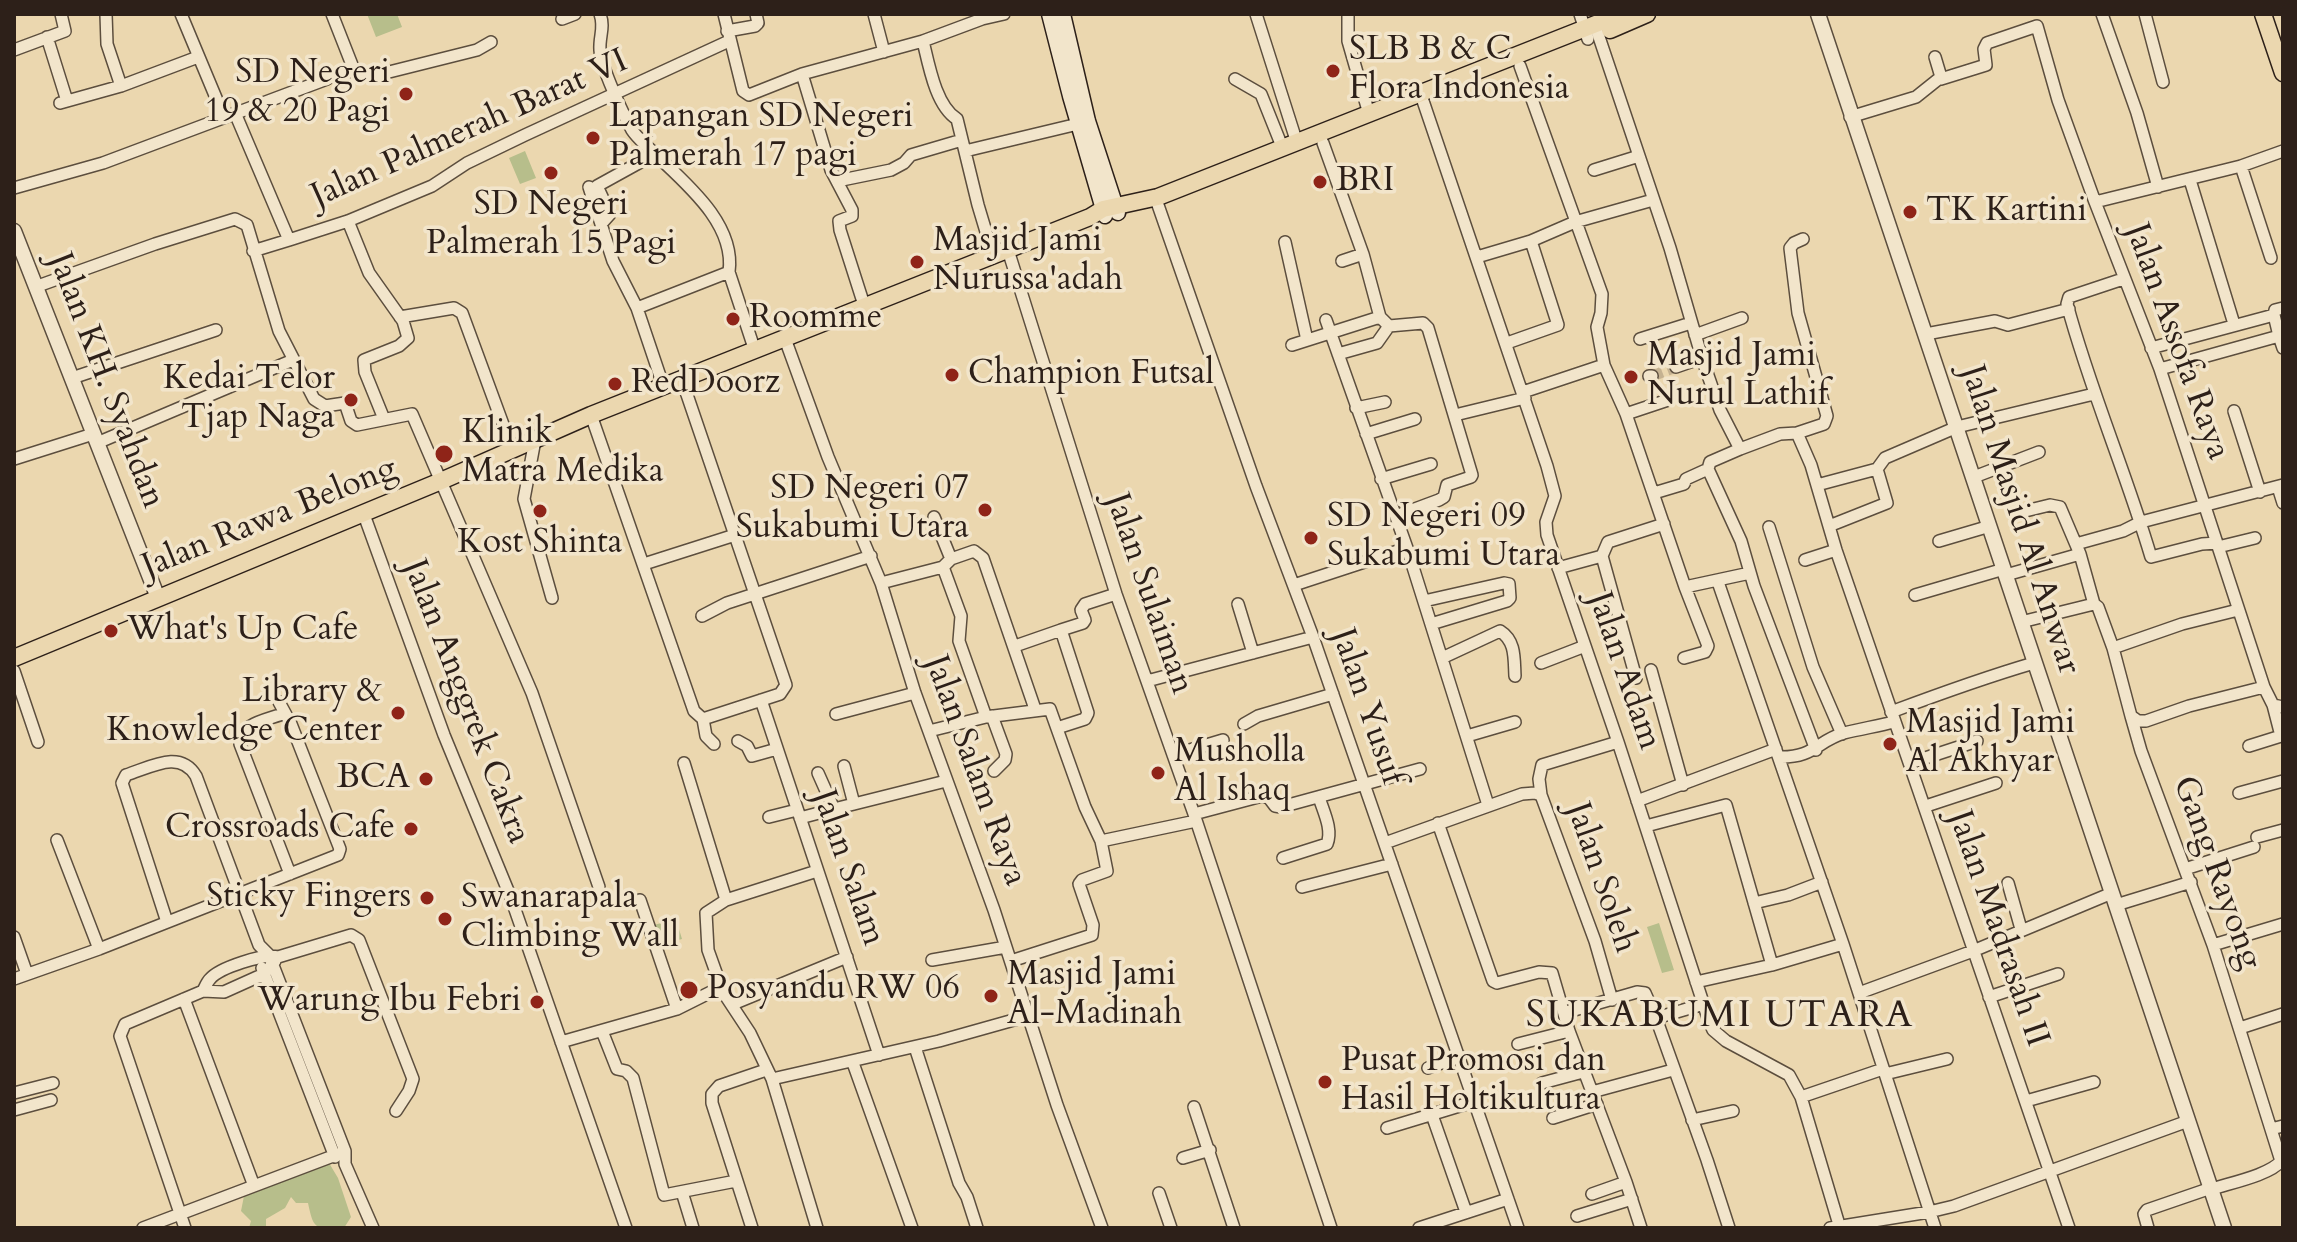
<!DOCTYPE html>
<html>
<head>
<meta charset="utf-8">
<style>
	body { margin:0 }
	#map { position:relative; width:2297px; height:1242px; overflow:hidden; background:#ebd7af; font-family:Cardo,serif }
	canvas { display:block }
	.frame { position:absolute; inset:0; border:16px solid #2d2019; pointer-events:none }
</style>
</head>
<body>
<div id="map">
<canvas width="2297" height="1242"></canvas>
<div class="frame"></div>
</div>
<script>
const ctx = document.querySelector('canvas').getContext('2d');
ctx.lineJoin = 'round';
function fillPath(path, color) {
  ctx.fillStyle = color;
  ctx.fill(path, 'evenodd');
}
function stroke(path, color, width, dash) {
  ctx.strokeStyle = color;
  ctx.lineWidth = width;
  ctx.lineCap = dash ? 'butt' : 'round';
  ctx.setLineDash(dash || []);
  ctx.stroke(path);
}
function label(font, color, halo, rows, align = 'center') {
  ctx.font = font + ' Cardo,serif';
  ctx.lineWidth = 7;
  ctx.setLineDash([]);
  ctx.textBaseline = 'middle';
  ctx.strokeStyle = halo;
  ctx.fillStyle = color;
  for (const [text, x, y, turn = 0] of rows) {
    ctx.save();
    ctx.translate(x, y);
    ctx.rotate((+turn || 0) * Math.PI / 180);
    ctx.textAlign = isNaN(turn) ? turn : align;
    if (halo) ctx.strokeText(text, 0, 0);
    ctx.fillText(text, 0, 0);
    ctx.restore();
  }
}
const green = new Path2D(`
	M367,14H397L402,27L376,37Z
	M525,151L536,178L520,184L509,158Z
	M676,919L682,939L660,945L654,925Z
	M1659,923L1674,970L1662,973L1647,927Z
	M329,1163L338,1178L351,1217L344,1228C316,1228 314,1232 308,1203H296L291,1197L285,1208L266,1219V1228H249L251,1221L241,1211L244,1196L249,1188Z`);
const minorTunnel = new Path2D(`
	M1652,376L1676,367`);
const minor = new Path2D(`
	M106,14L107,44L121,86
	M181,14L224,117
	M332,14L354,70
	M600,14C605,28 599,36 600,50C601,67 623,114 632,130C637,138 646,145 653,152C684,182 736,223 729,272L754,348
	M724,14L743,91L749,95L802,74L923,41L982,19L1004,14
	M874,14L884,52
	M1256,14L1297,143
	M1348,14V41L1369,114
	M1580,14L1588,39
	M2102,14L2137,113L2158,187
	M2145,14L2163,82
	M562,19L575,14
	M1595,25L1670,248L1702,358L1720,410L1740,449L1780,434L1797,433L1811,465L1836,550L2069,1228
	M727,31L755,26L758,23L756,14
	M47,37L67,101
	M923,41C929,66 936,106 957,119L978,205L993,255
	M14,50L65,31L61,14
	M1520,66L1602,294L1601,313L1597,327L1604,365
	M354,70L358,74L369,77L477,50L491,42
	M802,74L831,170L852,210V216L839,221L840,230L864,305
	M337,76L354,70
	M1235,79L1261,94L1283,149
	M1941,79L1986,65L1984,49L1987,43L2037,26L2058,100L2095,202
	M1421,95L1547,466L1555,496L1546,522L1547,535L1618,742L1709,1021L1713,1030L1726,1041L1789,1075L1801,1097L1840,1228
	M60,103L121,86L198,57
	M235,113L289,240L348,221L432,186L467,163L525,135L729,41
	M1850,117L1916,97L1941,77L1935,57
	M1323,143L1363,254L1380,317L1389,326
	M965,151L1078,124
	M2283,151L2241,166L2095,202L2160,369L2264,687L2273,705L2283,707
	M2241,166L2271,258
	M1594,170L1639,156
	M2190,180L2234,324
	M837,181L891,170L904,163L911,155L962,140
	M589,187L613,261L637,308L664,388
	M14,188L103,163L327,79
	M1158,205L1256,486L1313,637L1518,1228
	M348,221L369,273L403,321L408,338L399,346L364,360L365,372L384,419
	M601,224L610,214L597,186L655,154
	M1285,242L1307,340
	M1008,250L1116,594L1194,814L1331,1228
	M253,251L289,240
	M1477,257L1531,241L1575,222L1653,200
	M1342,261L1363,254
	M2123,279L2069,297L2067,304C2090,390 2126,472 2151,557L2202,544L2217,543
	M35,287L155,244L235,219L247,225L279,331L314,399L325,406L345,403L351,421L357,425L412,414L532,693L599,887
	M637,308L729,272
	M400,317L454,308L462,313L512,449
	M1326,320L1407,548L1488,805
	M1389,326L1423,323L1428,328L1472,475L1471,477L1447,485L1444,497L1439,500L1396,516
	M1926,334L1995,321L2008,325L2069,309
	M1695,335L1742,318
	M784,336L828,457L881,583L915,693L994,910L1057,1105L1102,1228
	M2279,336L2274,315L2275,310L2283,308
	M1640,339L1691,323
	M1507,343L1558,325L1531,241
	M1292,345L1380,317
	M2151,348L2274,315
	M1338,354L1377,343L1389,326
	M1676,367L1702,358
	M2160,369L2279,336L2283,348
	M1649,376H1652
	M72,378L216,330
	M1523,392L1604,365L1626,414L1685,587L1750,573
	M1356,408L1385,402
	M2234,411L2260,492
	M1626,414L1668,400
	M591,415L694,711L703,719L780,694L786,685L682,380
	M1455,415L1525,398
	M1797,433L1824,424L1827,416L1798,313L1790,248L1794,243L1803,239
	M1366,434L1415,419
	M535,440L524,499L552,598
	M97,443L293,360
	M1740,449L1710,462L1708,469L1741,541L1754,586L1816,750
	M14,459L93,434
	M1974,477L2039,452
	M1381,479L1431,464
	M1817,485L1877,469L1885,458L1957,427L2094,394
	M2278,487L2283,503
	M1654,493L1684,484L1686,479L1708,469
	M363,512L444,735L511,898L626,1228
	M2013,514L2050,505L2060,507L2080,554L2094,604
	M934,517L951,559
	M1829,526L1887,503L1877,469
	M1769,527L1813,667L1842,734
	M1939,541L1990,526
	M2076,544L2123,531L2141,522L2283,485
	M2218,547L2255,538
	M1805,560L1836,550
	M644,564L735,535
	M943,567L961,616L959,641L986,717
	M1558,568L1602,556
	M2006,575L2080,554
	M1718,582L1843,944L1935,1228
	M881,583L943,567L951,559L974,551L983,558L1035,709
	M1294,585L1407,548
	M1915,595L2004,569
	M1424,601L1504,583L1509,584L1510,598L1507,601L1431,624
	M1238,604L1253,653
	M702,616L727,603L871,556
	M2021,622L2094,604L2098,607L2113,648L2131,716L2138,721H2146L2189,706L2264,687
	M1015,646L1061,630
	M2113,648L2182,624L2238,610
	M1442,658L1500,631C1516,641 1514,659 1515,676
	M1684,658L1705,652L1708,646L1685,587
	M1541,663L1585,646
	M1651,670L1683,785
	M14,671L38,742
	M1636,678L1602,556L1608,542L1664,524
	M1147,681L1313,637
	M761,700L879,1055
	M1891,712C1939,694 1986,677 2034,663
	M285,713C268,720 239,723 240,744L290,874
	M836,714L915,693
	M992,716L1006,754L1005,760L994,771
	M2131,716L2141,751L2213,945L2281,1161C2270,1175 2230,1183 2212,1189
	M703,719L706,736L714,744
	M1244,724L1258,716L1333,694
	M1057,728L1085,719L1088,713L1061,630L1083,623L1085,620L1081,610L1085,604L1116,594
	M929,731L986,717L1050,709L1085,807L1101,841
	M1467,736L1515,722
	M738,741L747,746L752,756L777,749
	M2249,746L2281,736L2273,705
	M1173,755L1223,740
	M1779,757C1814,758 1817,741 1844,733C1860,729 1878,726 1894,722
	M684,763L726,900
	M1910,763L1977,741
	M844,766L854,804
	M818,773L834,809L946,781
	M2239,793L2283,781
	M1637,801L1776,749
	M1926,806L1996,783
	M1194,814L1262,796L1269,798L1275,806L1281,807L1420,769
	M769,817L797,810
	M800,818L834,809
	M1438,823L1493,981L1497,983L1539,972L1552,973L1569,1031L1626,1182L1641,1228
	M1646,826L1726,805L1772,965
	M2257,837L2283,830
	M57,840L99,949
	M1385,843L1522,794L1535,793L1541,795
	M1283,858L1327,844C1333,829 1323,811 1319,797
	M2185,869L2254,847
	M2008,883L2021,929
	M1302,887L1392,864
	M640,900L677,1009
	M1754,903L1788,895L1822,882
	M2116,905L2191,882
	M167,922L122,783L126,775C151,767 180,749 196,776L259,945L269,955L345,1151V1164L373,1228
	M14,937L27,974
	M2213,945L2283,924
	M932,960L1006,947
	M1011,961L1092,935L1093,925L1079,884L1082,880L1107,871L1101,841L1196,821
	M262,968L335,1157
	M14,979L99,949L338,855L340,849L291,724L279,702
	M1696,982L1772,965L1843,944
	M203,991C205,987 207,982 210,979C219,968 264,953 278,957L351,935L359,940L413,1079L409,1091L396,1111
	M1859,993L1973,951L2112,893
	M1989,997L2058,974
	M184,999L254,1186
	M1612,1000L1595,941L1541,795L1539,779L1542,765L1618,742
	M733,1004L847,957
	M1564,1013L1637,992L1645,993L1656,1018L1707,1160L1729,1228
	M1656,1018L1704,1004
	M2240,1028L2283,1014
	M602,1031L617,1069L626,1071L633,1078L664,1195L736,1181
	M561,1042L677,1009L711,992H723
	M1518,1044L1569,1031
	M915,1047L959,1183L967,1197L977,1228
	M853,1063L912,1228
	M1428,1068L1460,1056
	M1885,1074L1947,1059
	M772,1079L939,1041L1028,1016
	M1542,1083L1583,1072
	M1592,1092L1673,1070
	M14,1093L53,1083
	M1801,1097L1883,1069
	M2026,1101L2094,1082
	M1194,1107L1234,1228
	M14,1110L51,1100
	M1431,1112L1466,1212
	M1553,1118L1597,1104
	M1692,1120L1733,1111
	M1387,1128L1476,1101
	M2271,1129L2283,1126
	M1183,1158L1210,1150
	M682,1192L693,1228
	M1159,1193L1171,1228
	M1592,1194L1626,1182
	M1577,1216L1632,1199
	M143,1228L341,1153
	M185,1228L120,1036L125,1024L203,991L224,992L264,974L275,961
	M752,1228L712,1103V1094L719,1086L766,1070
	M817,1228L772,1079L750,1033L723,992L708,950L706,913L726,900L817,871
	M1419,1228L1508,1199
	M1830,1228L1929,1212L1954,1206L2188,1121
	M2148,1228L2144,1214L2147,1210L2211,1188`);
const tertiary = new Path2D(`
	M1818,14L2224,1228
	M14,231L158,598`);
const secondary = new Path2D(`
	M1049,14L1070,96L1105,216
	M1063,14L1088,121L1118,213`);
const primary = new Path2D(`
	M2263,14L2283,73
	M1610,30L1647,14
	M14,658L441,481L591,415L1090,217L1103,209L1158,197L1621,14`);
const markers = [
	[1333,71,8,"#8f2418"],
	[406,94,8,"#8f2418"],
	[593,138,8,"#8f2418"],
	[551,173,8,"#8f2418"],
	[1320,182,8,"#8f2418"],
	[1910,212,8,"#8f2418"],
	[917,262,8,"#8f2418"],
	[733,319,8,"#8f2418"],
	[952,375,8,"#8f2418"],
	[1631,377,8,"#8f2418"],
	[615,384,8,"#8f2418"],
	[351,400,8,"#8f2418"],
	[444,454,10,"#8f2418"],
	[985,510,8,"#8f2418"],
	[540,511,8,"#8f2418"],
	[1311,538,8,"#8f2418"],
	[111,631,8,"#8f2418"],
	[398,713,8,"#8f2418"],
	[1890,744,8,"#8f2418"],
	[1158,773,8,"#8f2418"],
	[426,779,8,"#8f2418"],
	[411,829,8,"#8f2418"],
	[427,898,8,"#8f2418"],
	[445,919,8,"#8f2418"],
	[689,990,10,"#8f2418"],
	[991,996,8,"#8f2418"],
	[537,1002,8,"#8f2418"],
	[1325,1082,8,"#8f2418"]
];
const poiNames = [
	["SLB B & C",1349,51],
	["Flora Indonesia",1349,90],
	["SD Negeri",390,74,"right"],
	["19 & 20 Pagi",390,113,"right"],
	["Lapangan SD Negeri",609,118],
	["Palmerah 17 pagi",609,157],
	["BRI",1336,182],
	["SD Negeri",551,206,"center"],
	["Palmerah 15 Pagi",551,245,"center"],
	["TK Kartini",1926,212],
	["Masjid Jami",933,242],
	["Nurussa'adah",933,281],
	["Roomme",749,319],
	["Masjid Jami",1647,357],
	["Nurul Lathif",1647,396],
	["Champion Futsal",968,375],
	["Kedai Telor",335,380,"right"],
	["Tjap Naga",335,419,"right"],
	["RedDoorz",631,384],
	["Klinik",462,434],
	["Matra Medika",462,473],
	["SD Negeri 07",969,490,"right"],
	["Sukabumi Utara",969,529,"right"],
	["SD Negeri 09",1327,518],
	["Sukabumi Utara",1327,557],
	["Kost Shinta",540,544,"center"],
	["What's Up Cafe",127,631],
	["Library &",382,693,"right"],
	["Knowledge Center",382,732,"right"],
	["Masjid Jami",1906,724],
	["Al Akhyar",1906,763],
	["Musholla",1174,753],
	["Al Ishaq",1174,792],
	["BCA",410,779,"right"],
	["Crossroads Cafe",395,829,"right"],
	["Sticky Fingers",411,898,"right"],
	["Swanarapala",461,899],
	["Climbing Wall",461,938],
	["Masjid Jami",1007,976],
	["Al-Madinah",1007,1015],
	["Posyandu RW 06",707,990],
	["Warung Ibu Febri",521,1002,"right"],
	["Pusat Promosi dan",1341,1062],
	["Hasil Holtikultura",1341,1101]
];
const streetNames = [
	["Jalan Palmerah Barat VI",470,130,-24],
	["Jalan Assofa Raya",2176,342,70],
	["Jalan KH. Syahdan",105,381,69],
	["Jalan Rawa Belong",270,519,-22],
	["Jalan Masjid Al Anwar",2019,520,72],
	["Jalan Sulaiman",1148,594,71],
	["Jalan Adam",1623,671,71],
	["Jalan Anggrek Cakra",465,702,69],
	["Jalan Yusuf",1366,707,71],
	["Jalan Salam Raya",974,771,70],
	["Jalan Salam",847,868,71],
	["Gang Rayong",2216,873,70],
	["Jalan Soleh",1600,878,71],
	["Jalan Madrasah II",1997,929,71]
];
const quarterNames = [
	["SUKABUMI UTARA",1720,1017]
];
fillPath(green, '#b7be8b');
stroke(minorTunnel, '#c5b291', 11, [11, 5.5]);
stroke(minor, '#5c4e3e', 14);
stroke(tertiary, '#5c4e3e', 17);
stroke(secondary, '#2d2019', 17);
stroke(primary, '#2d2019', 19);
stroke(minor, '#f2e5cb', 11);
stroke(tertiary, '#f2e5cb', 14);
stroke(secondary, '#f2e5cb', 14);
stroke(primary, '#ebd7af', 16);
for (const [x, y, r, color] of markers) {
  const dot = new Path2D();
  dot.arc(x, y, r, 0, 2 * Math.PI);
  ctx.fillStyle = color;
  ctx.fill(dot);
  stroke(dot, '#f2e5cb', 3);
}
label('34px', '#2d2019', '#f2e5cb', poiNames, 'left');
label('34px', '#2d2019', '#f2e5cb', streetNames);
ctx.letterSpacing = '2px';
label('38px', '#2d2019', '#f2e5cb', quarterNames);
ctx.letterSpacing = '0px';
</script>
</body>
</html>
